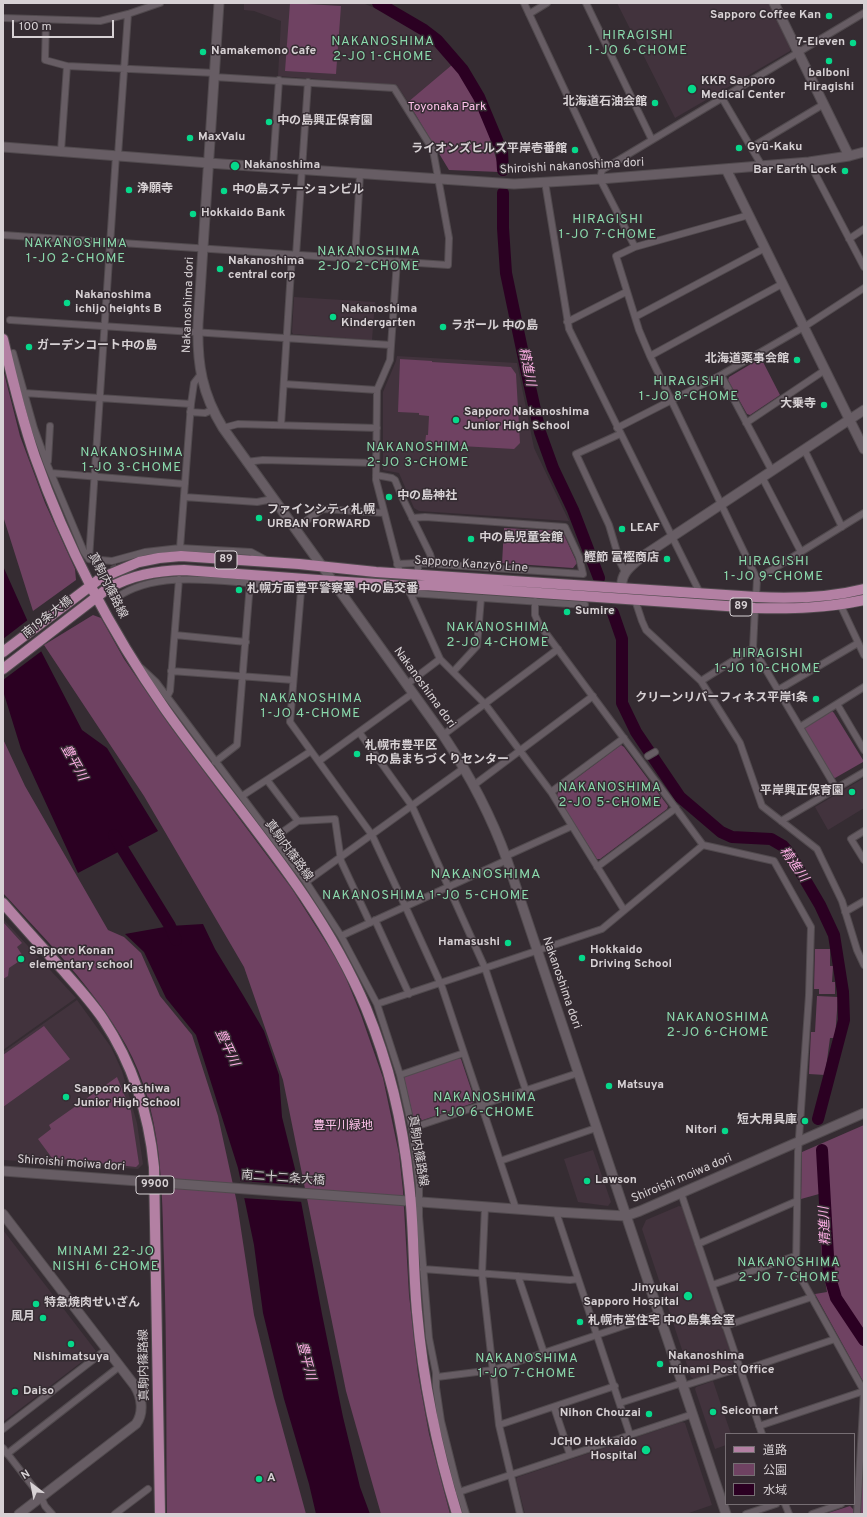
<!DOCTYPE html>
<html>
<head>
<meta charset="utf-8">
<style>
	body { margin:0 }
	#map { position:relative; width:867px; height:1517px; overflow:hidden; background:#352c32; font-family:Overpass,"Noto Sans JP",sans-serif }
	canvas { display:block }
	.frame { position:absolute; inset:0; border:4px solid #d7d1d4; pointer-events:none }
	.legend { position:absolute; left:725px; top:1433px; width:130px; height:72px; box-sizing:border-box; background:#352c32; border:1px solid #766e73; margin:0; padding:5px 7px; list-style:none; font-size:12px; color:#d7d1d4 }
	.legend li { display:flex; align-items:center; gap:8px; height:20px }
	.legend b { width:20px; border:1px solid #766e73 }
	.north { position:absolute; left:12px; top:1465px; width:40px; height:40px; -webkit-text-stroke:3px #352c32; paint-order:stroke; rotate:328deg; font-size:11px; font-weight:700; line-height:16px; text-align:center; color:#d7d1d4 }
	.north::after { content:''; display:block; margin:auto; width:14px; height:18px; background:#d7d1d4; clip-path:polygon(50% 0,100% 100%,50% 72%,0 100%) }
	.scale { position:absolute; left:12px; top:20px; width:102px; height:18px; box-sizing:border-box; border:2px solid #d7d1d4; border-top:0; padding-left:5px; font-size:12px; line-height:14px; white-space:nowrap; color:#d7d1d4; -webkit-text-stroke:3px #352c32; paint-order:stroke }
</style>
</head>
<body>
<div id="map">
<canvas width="867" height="1517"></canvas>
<div class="frame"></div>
<ul class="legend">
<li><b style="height:5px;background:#b380a3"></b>道路</li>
<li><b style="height:11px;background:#6f4262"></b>公園</li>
<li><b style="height:11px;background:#2b0022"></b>水域</li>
</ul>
<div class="north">N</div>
<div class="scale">100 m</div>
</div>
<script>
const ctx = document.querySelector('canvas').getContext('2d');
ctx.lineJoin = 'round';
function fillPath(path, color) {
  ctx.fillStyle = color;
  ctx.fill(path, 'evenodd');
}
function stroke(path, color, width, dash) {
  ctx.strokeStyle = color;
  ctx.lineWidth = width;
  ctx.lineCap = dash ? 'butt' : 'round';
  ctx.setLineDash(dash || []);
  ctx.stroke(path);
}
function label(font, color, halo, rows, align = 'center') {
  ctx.font = font + ' Overpass,"Noto Sans JP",sans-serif';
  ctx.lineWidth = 3;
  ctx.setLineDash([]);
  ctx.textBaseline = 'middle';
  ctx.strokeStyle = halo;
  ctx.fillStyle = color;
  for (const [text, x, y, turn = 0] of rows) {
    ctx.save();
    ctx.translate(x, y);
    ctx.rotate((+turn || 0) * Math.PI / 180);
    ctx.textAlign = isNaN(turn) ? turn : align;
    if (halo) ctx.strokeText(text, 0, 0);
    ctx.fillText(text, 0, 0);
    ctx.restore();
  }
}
const built = new Path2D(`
	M244,3H363L400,19L432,40L453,64L408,102L397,85L278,76L281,21L254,11L244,10Z
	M617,3H769L791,48L790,51L675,118Z
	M294,297L375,302L372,340L293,334L292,332Z
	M397,356L517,363L534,448L569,521L419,511L414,508L399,473L383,470V392L396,361Z
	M864,778V808L828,830L815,807Z
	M3,919L76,998L3,1050Z
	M77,1000L111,1047L122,1071L137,1123L143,1164L138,1169L3,1160V1052Z
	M593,1150L611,1202L608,1206L578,1202L564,1159Z
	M679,1206L682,1207L734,1363L732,1366L694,1379L691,1377L642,1229L646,1220Z
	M3,1230L96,1351L3,1422Z
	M713,1381L731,1434H726V1445L715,1449L695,1389L696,1387Z
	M682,1422L685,1423L712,1505L686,1514H525L516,1479L518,1477Z`);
const green = new Path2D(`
	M290,3L341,6L336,74L285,71Z
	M453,64L474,92L484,118L500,172L449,170L408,102Z
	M761,358L780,395L750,415L747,414L728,380L729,377Z
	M400,359L432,361V362L511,367L516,374L520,443L514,449L425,444L426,435H428L429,416L419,415V413L398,412Z
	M3,369L20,436L45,503L75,569L76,580L33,611L3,516Z
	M504,528L559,531L564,535L577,563L573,568L502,563Z
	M93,615L101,618L124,659L170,726L292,889L341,966L361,1015L383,1078L399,1154L403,1191L409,1295L418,1374L429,1434L450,1514H381L346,1391L283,1080L244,967L144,796L44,645Z
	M832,711L834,713L863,760V762L835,778L832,777L804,730L805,728Z
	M3,739L25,786L108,930L124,937L141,953L160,996L192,1035L218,1116L237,1203L254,1315L274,1397L306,1514H167C166,1430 167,1345 164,1261C162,1187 163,1112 126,1045C95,989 46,940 3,893Z
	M621,745L624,747L668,806L667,809L600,859H597L557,796L558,792Z
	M3,922L22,943L17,947L24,958L9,968L8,976L3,979Z
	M815,949H830V966H833L832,982H835V994H819V989H814Z
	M817,996L838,997L835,1038H830L825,1075L809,1074L811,1032H815Z
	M44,1026L70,1059L3,1107V1055Z
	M459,1058L461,1059L475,1101L473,1103L417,1122L414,1121L404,1078L405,1076Z
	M117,1077L131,1111L139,1164L136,1167L52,1158L38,1139L51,1129L49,1125Z
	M864,1125V1383L815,1294L827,1292C821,1259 819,1227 819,1194L801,1199L802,1152Z
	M864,1420V1514H861L860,1478Z
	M850,1506L853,1509V1514H825Z`);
const water = new Path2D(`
	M3,566L41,651L82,730L107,748L158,831L78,873L21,749L4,694Z
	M203,924L215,949L243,995L264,1031L279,1075L282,1117L295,1169L322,1314L343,1417L360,1487L370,1514H316L309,1484L284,1399L263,1313L254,1245L238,1168L196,1035L166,998L144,952L125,934L170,926Z`);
const pier = new Path2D(`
	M29,619L43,650L3,680V639Z
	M239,1181L300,1185L304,1202L242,1198Z`);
const river = new Path2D(`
	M378,3L424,30L437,40L463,70L479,97L502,152L503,170
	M503,193V228L506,273L528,378L540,432L553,468L573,510L599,578
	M613,613L622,639V703L636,732L659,766L680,797L721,832L732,837L771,839L783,846L790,854L820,905L834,935L843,992L844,1020L818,1119
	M114,835L170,926L176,940
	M822,1150L829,1274L836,1298L864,1340`);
const streetTunnel = new Path2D(`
	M113,565L123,588`);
const street = new Path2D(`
	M524,3L602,170L600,179L635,247
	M586,3L652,140
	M529,14L547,3
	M3,18L100,21L128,14L160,3
	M46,20L45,60L67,66L215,73
	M722,98L762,166
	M752,147L824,104
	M61,151L67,66
	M116,155L89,559L112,561L145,552L180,548L251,552L266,560
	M118,155L128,14
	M809,162L864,267
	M273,167L279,80
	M602,170L864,13
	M545,182L569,329L700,593
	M749,215L635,247L616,256L639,330L650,356L757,579L756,597
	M3,235L448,265L449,238L433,150L394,88L214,77
	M849,239L864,229
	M296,255L308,82
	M355,259L360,174
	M397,261L390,360L377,390L376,480L400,573
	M635,317L765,248
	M10,320L391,345
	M567,322L626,292
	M13,353L34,428L47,464L84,552L89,559
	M650,356L782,284
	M721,375L772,471
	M284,384L377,390
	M24,393L191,404L194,383L201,374
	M190,412L205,413L212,410
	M746,423L825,370
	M281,425L292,255
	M223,428L238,424L377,428
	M617,428L721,375L804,327L864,288
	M620,434L576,454L609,525L620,562L625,572
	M804,449L842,527
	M48,461L50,426
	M246,462L263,460L376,463
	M51,473L185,484
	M376,475L392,478L395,480L402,497L430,554L433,564L418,563V574
	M762,477L801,552
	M184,497L257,502L273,499
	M412,518L425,517L565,527L579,557L583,574L433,564
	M295,529L321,510L324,509L384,513
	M180,548L191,404
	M397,564L418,563
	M302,579L290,722L372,835L407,910L442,987L516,1209
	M757,579L864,513
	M407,586L440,659L485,704L551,792L624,910
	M410,593L585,605
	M116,598C156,570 216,581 261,584L270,576
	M635,600L642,621L646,630L701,681L740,743L762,806L817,849L842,901L857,950L864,965
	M535,601V615L539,624L703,845L774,861L811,927L809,995L798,1152L796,1265L797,1271L864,1391L857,1514
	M840,604L864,655
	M175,635L246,642
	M753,648L836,788
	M141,668L156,682L306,882L341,936L377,1004L400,1075L412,1128L419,1185V1216L429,1338L436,1373V1387L441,1421L456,1481L466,1514
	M171,671L293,680
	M453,672L477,646L481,598
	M701,681L753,648L755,608
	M407,684L440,659
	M778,690L858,643
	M167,697L170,691L179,579
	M837,704L864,750
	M800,727L864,687
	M359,732L412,806L485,968L526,1091
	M443,735L558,649
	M648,756L655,752
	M319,761L413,693
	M215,762L237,745L250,583
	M267,780L298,821
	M474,785L593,696
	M551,792L624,738
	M242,796L311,751
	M781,821L864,772
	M864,831L851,839L864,860
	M274,838L298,821L335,819L341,861L370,923
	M506,856L572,826
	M597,867L676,808
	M306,882L464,768
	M845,912L864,901
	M375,920L409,994
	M341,936L507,860
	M377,1004L602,929L703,845
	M400,1075L464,1053
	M412,1128L578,1073
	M500,1161L596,1128
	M681,1193L762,1434
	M485,1207L482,1274L499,1425L520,1514
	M556,1212L630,1435
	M698,1244L797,1201
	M423,1269L570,1280L578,1279
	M518,1276L544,1353
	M712,1285L795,1256
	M725,1326L812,1297
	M741,1371L835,1339
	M437,1377L493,1370L659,1314
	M683,1386L740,1368
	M620,1403L682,1383
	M554,1407L570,1455
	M499,1425L615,1386
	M759,1426L864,1391
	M3,1429L107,1349
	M3,1448L41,1497L45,1506L52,1514
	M7,1454L120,1366
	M459,1492L693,1414
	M785,1504L789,1514
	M115,1514L148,1489
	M746,1514L776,1504
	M812,1514L841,1504`);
const secondary = new Path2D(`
	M219,3L198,324C197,364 202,394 223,428L443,735C469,774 491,815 507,860L726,1514
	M774,3L849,156
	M3,147L222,164L514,184L600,179L809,162L849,156L864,152
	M726,169L864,449
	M622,588C620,573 632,565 643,556L864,410
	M3,1171L556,1212L626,1216L640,1211L864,1113
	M3,1214L135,1386C142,1397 144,1413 136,1424L19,1514`);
const primary = new Path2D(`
	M3,339C12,378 22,419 35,457C66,545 112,633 165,709C234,807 319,896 366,1008C389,1064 403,1123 409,1183C414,1226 413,1269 417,1312C423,1380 437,1449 457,1514
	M3,652L101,578L139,562L159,558L181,556L299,564L376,572L756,597C792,599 828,598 864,589
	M3,669L107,589C131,575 156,571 184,570L332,581L407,586L425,585L755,608C794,609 826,608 864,600
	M3,903C22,925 41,946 60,967C75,984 90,1000 103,1019C132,1063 149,1114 154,1167L160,1514`);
const markers = [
	[829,16,4,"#06d98b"],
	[853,43,4,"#06d98b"],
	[203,52,4,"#06d98b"],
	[829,61,4,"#06d98b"],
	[692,89,5,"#06d98b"],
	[655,103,4,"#06d98b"],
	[269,122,4,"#06d98b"],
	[190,138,4,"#06d98b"],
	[739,148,4,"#06d98b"],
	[575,150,4,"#06d98b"],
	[235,166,5,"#06d98b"],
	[845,171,4,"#06d98b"],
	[129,190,4,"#06d98b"],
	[224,191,4,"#06d98b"],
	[193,214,4,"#06d98b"],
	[220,269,4,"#06d98b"],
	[67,303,4,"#06d98b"],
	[333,317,4,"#06d98b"],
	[443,327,4,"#06d98b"],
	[29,347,4,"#06d98b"],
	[797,360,4,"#06d98b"],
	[824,405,4,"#06d98b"],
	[456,420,4,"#06d98b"],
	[389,497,4,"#06d98b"],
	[259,518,4,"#06d98b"],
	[622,529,4,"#06d98b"],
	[471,539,4,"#06d98b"],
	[667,559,4,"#06d98b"],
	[239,590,4,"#06d98b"],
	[567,612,4,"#06d98b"],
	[816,699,4,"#06d98b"],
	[357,754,4,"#06d98b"],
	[852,792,4,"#06d98b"],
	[508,943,4,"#06d98b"],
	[582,958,4,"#06d98b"],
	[21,959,4,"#06d98b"],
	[609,1086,4,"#06d98b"],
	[66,1097,4,"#06d98b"],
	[805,1121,4,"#06d98b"],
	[725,1131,4,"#06d98b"],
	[587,1181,4,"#06d98b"],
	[688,1296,5,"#06d98b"],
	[36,1304,4,"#06d98b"],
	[43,1318,4,"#06d98b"],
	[580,1322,4,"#06d98b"],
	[71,1344,4,"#06d98b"],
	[660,1364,4,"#06d98b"],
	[15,1392,4,"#06d98b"],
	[713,1412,4,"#06d98b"],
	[649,1414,4,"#06d98b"],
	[646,1450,5,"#06d98b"],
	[259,1479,4,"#06d98b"]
];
const shields = [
	[226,560,22],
	[741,607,22],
	[155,1185,38]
];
const shieldNames = [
	["89",226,560],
	["89",741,607],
	["9900",155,1185]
];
const poiNames = [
	["Sapporo Coffee Kan",821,16,"right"],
	["7-Eleven",845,43,"right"],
	["Namakemono Cafe",211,52],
	["balboni",829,74,"center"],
	["Hiragishi",829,88,"center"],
	["KKR Sapporo",701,82],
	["Medical Center",701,96],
	["北海道石油会館",647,103,"right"],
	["中の島興正保育園",277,122],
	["MaxValu",198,138],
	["Gyū-Kaku",747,148],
	["ライオンズヒルズ平岸壱番館",567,150,"right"],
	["Nakanoshima",244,166],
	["Bar Earth Lock",837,171,"right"],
	["浄願寺",137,190],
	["中の島ステーションビル",232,191],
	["Hokkaido Bank",201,214],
	["Nakanoshima",228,262],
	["central corp",228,276],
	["Nakanoshima",75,296],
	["ichijo heights B",75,310],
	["Nakanoshima",341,310],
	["Kindergarten",341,324],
	["ラポール 中の島",451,327],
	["ガーデンコート中の島",37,347],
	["北海道薬事会館",789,360,"right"],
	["大乗寺",816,405,"right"],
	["Sapporo Nakanoshima",464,413],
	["Junior High School",464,427],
	["中の島神社",397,497],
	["ファインシティ札幌",267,511],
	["URBAN FORWARD",267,525],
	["LEAF",630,529],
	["中の島児童会館",479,539],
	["鰹節 富樫商店",659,559,"right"],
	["札幌方面豊平警察署 中の島交番",247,590],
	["Sumire",575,612],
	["クリーンリバーフィネス平岸1条",808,699,"right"],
	["札幌市豊平区",365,747],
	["中の島まちづくりセンター",365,761],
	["平岸興正保育園",844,792,"right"],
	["Hamasushi",500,943,"right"],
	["Hokkaido",590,951],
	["Driving School",590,965],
	["Sapporo Konan",29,952],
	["elementary school",29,966],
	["Matsuya",617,1086],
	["Sapporo Kashiwa",74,1090],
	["Junior High School",74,1104],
	["短大用具庫",797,1121,"right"],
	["Nitori",717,1131,"right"],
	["Lawson",595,1181],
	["Jinyukai",679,1289,"right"],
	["Sapporo Hospital",679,1303,"right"],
	["特急焼肉せいざん",44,1304],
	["風月",35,1318,"right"],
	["札幌市営住宅 中の島集会室",588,1322],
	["Nakanoshima",668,1357],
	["minami Post Office",668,1371],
	["Nishimatsuya",71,1358,"center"],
	["Daiso",23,1392],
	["Seicomart",721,1412],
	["Nihon Chouzai",641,1414,"right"],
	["JCHO Hokkaido",637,1443,"right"],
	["Hospital",637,1457,"right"],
	["A",267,1479]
];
const parkNames = [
	["Toyonaka Park",447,108],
	["豊平川緑地",343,1127]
];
const streetNames = [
	["Shiroishi nakanoshima dori",572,167,-3],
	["Nakanoshima dori",189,305,-88],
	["Sapporo Kanzyō Line",471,565,4],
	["真駒内篠路線",107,586,63],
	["南19条大橋",48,618,-38],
	["Nakanoshima dori",424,688,54],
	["真駒内篠路線",288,851,54],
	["Nakanoshima dori",561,983,71],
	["真駒内篠路線",417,1151,81],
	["Shiroishi moiwa dori",71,1164,4],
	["南二十二条大橋",283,1179,4],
	["Shiroishi moiwa dori",682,1179,-23],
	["真駒内篠路線",145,1365,-91]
];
const neighbourhoodNames = [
	["HIRAGISHI",638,36],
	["1-JO 6-CHOME",638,51],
	["NAKANOSHIMA",383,42],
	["2-JO 1-CHOME",383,57],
	["HIRAGISHI",608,220],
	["1-JO 7-CHOME",608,235],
	["NAKANOSHIMA",76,244],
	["1-JO 2-CHOME",76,259],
	["NAKANOSHIMA",369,252],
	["2-JO 2-CHOME",369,267],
	["HIRAGISHI",689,382],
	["1-JO 8-CHOME",689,397],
	["NAKANOSHIMA",418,448],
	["2-JO 3-CHOME",418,463],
	["NAKANOSHIMA",132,453],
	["1-JO 3-CHOME",132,468],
	["HIRAGISHI",774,562],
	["1-JO 9-CHOME",774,577],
	["NAKANOSHIMA",498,628],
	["2-JO 4-CHOME",498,643],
	["HIRAGISHI",768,654],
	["1-JO 10-CHOME",768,669],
	["NAKANOSHIMA",311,699],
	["1-JO 4-CHOME",311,714],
	["NAKANOSHIMA",610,788],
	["2-JO 5-CHOME",610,803],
	["NAKANOSHIMA 1-JO 5-CHOME",426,896],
	["NAKANOSHIMA",718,1018],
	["2-JO 6-CHOME",718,1033],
	["NAKANOSHIMA",485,1098],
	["1-JO 6-CHOME",485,1113],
	["MINAMI 22-JO",106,1252],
	["NISHI 6-CHOME",106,1267],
	["NAKANOSHIMA",789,1263],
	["2-JO 7-CHOME",789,1278],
	["NAKANOSHIMA",527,1359],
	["1-JO 7-CHOME",527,1374]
];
const waterNames = [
	["精進川",526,367,78],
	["豊平川",73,763,61],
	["精進川",793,865,55],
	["豊平川",226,1048,65],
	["精進川",826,1226,-93],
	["豊平川",305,1361,75]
];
const quarterNames = [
	["NAKANOSHIMA",486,875]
];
fillPath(built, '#42333d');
fillPath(green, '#6f4262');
fillPath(water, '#2b0022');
fillPath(pier, '#352c32');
stroke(river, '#2b0022', 12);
stroke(streetTunnel, '#4d454a', 6, [6, 3]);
stroke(street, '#514a4e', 8);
stroke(secondary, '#514a4e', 11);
stroke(primary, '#514a4e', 12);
stroke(street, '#675d64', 6);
stroke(secondary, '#675d64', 9);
stroke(primary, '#b380a3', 10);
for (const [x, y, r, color] of markers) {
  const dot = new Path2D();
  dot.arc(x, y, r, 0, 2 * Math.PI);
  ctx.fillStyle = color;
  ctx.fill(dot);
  stroke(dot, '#352c32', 1.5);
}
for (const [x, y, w] of shields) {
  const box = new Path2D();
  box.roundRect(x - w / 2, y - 9, w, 18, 3);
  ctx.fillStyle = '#352c32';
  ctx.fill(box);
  stroke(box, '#d7d1d4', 1);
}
label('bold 11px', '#d7d1d4', null, shieldNames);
label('bold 12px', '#d7d1d4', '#352c32', poiNames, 'left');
label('12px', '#ffc2eb', '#352c32', parkNames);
label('12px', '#d7d1d4', '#352c32', streetNames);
ctx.letterSpacing = '1px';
label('13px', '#8ad9ac', '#352c32', neighbourhoodNames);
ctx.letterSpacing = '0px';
label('italic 13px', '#fdaee5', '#352c32', waterNames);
ctx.letterSpacing = '1px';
label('14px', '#8ad9ac', '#352c32', quarterNames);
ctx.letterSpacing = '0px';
</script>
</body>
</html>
